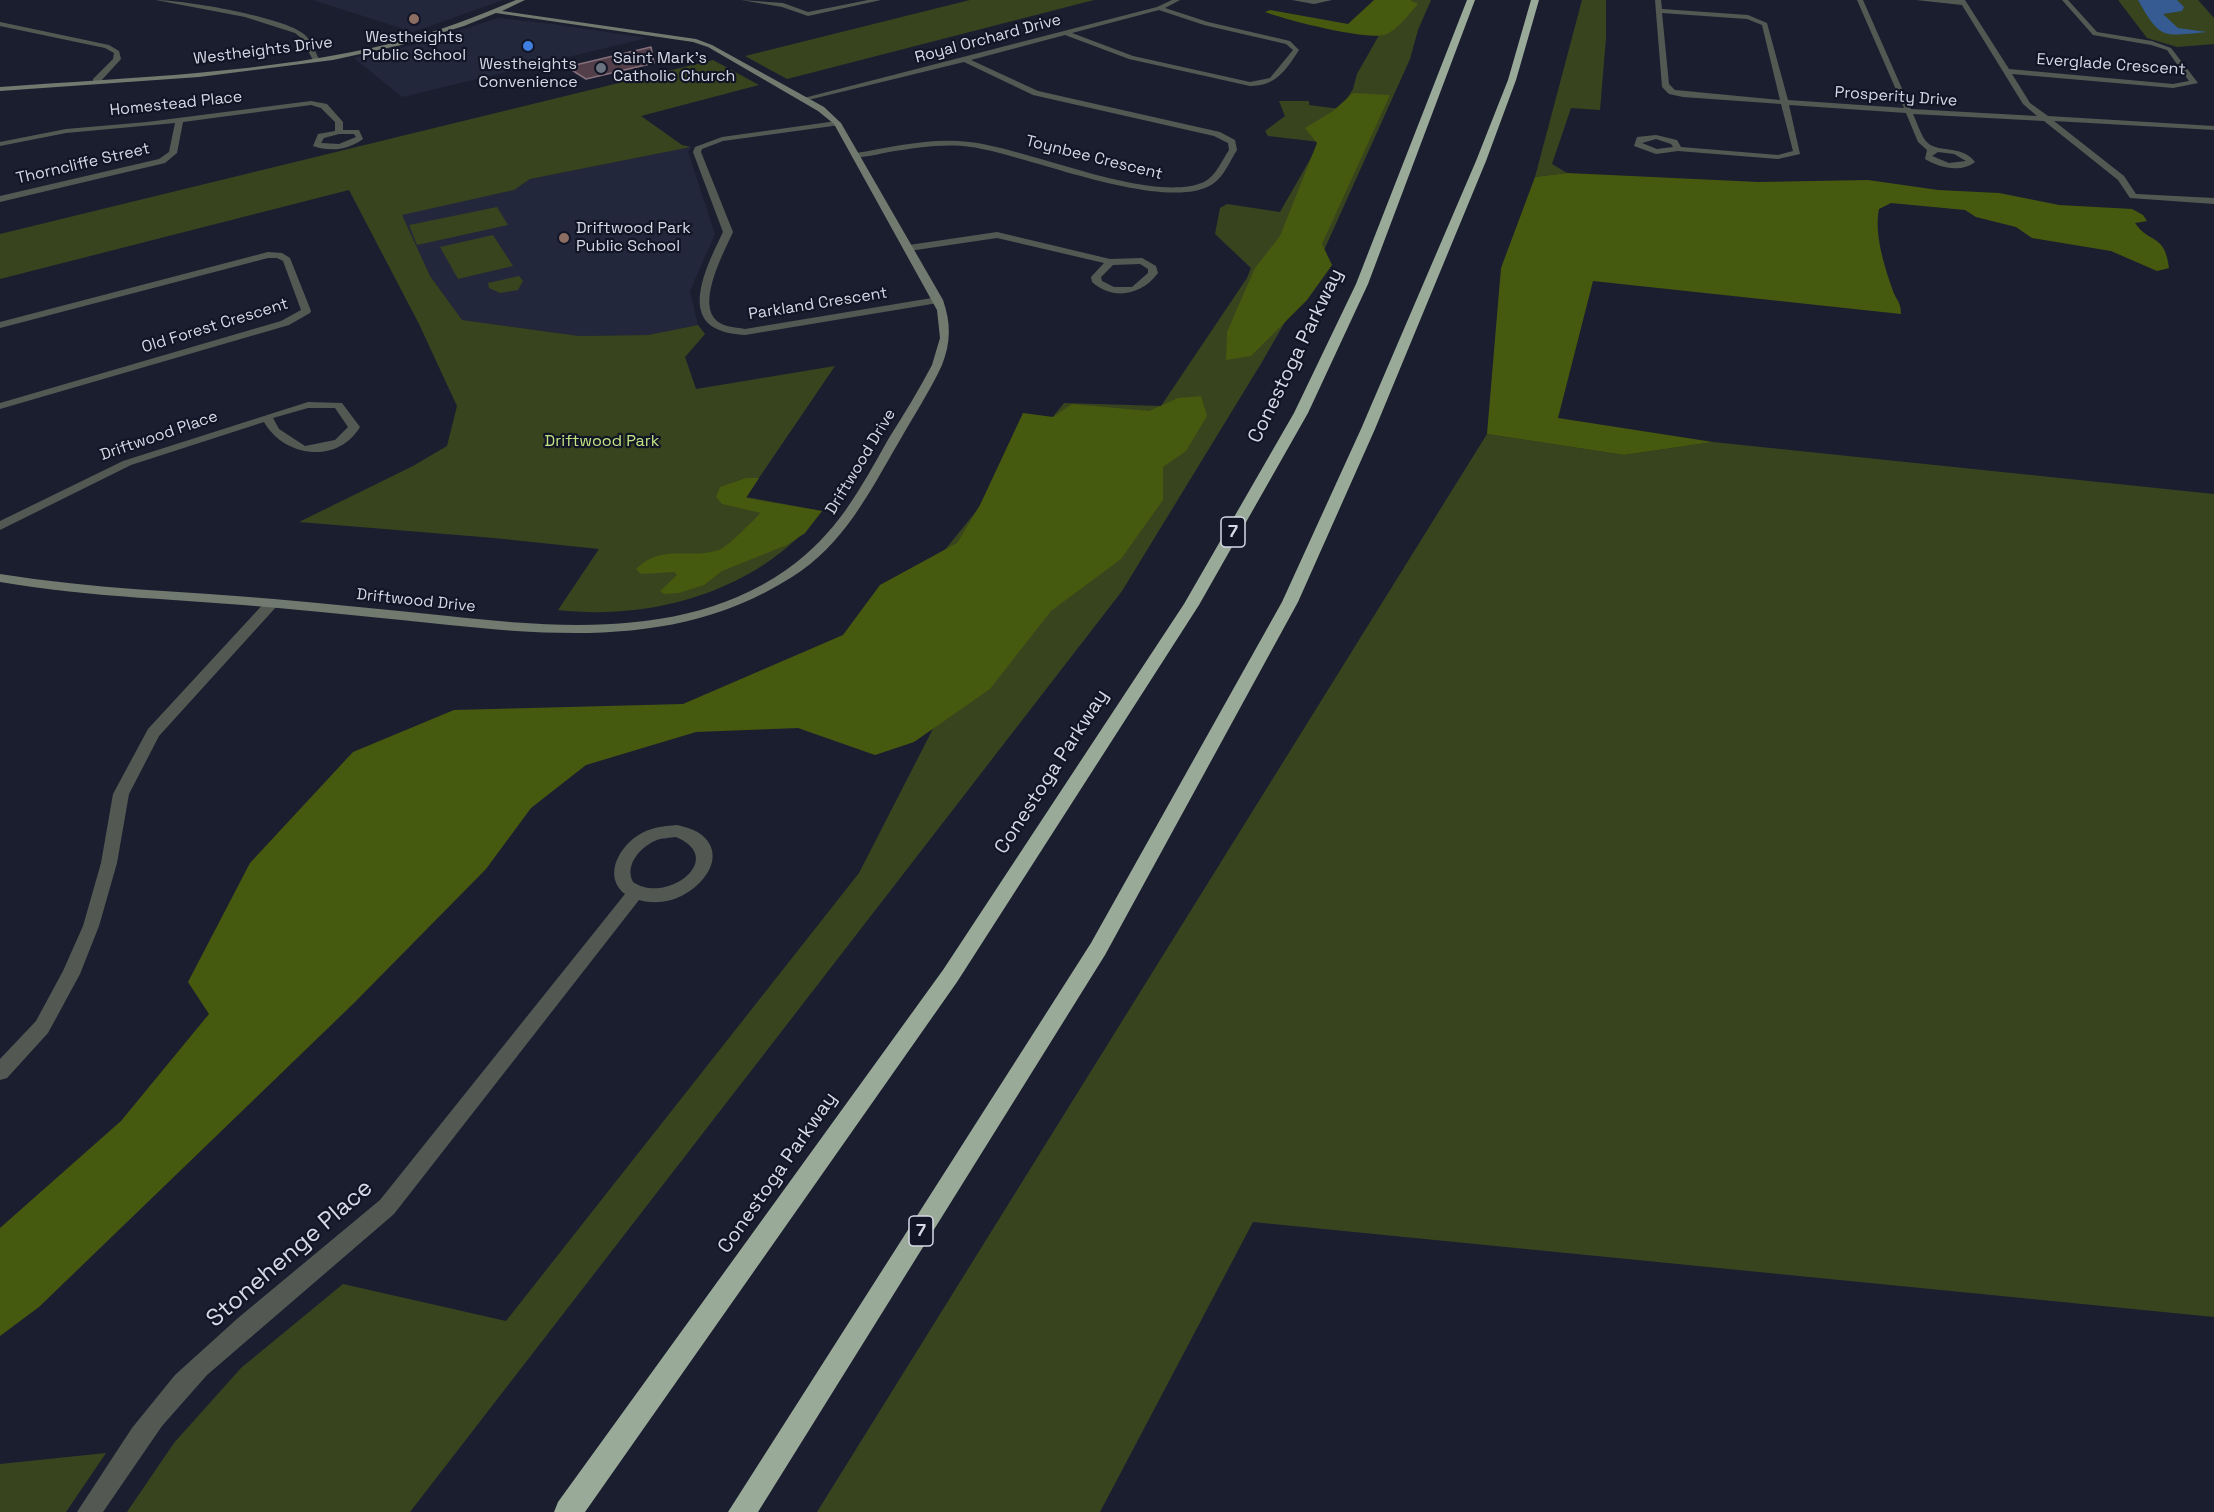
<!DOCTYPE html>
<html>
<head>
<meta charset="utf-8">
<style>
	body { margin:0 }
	canvas { display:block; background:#1b1e2f }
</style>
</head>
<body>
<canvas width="2214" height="1512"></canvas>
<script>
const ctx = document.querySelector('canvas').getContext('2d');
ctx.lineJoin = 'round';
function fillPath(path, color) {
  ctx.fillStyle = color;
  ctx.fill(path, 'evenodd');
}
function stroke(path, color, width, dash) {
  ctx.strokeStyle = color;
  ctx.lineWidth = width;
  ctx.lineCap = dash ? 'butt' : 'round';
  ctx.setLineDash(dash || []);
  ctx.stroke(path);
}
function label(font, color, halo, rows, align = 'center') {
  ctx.font = font + ' "Space Grotesk",sans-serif';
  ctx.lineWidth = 4.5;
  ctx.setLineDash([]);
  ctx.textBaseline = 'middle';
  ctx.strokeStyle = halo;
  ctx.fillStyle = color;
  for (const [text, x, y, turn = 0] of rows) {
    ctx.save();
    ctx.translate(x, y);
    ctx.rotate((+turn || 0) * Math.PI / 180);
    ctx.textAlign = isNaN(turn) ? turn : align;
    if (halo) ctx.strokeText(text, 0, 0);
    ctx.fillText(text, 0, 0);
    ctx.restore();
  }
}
const built = new Path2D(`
	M313,0H503L413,32Z
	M498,18L553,24L647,38L402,97L354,58L418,44Z
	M691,147L688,152L715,234L690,291L698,325L648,335L579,336L461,320L430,276L401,214L514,190L530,179Z`);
const green = new Path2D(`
	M970,0H1094L787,79L745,56Z
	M1399,0H1431L1418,30L1410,59L1316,268L1262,362L1122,591L410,1512H127L174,1443L241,1368L343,1284L506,1321L859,873L937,721L828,694L1064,403L1161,406L1247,278L1251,268L1215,234L1220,208L1227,204L1280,212L1320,142L1268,136L1265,131L1285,116L1279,101H1309V105L1340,109L1353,89L1357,74Z
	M1582,0H1606V38L1600,110L1571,108L1552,164L1567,173L1535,177Z
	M2118,0H2198L2214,18V44L2177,47L2147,38Z
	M713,60L759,85L641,116L682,145L691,147L530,179L514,190L402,215L430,276L462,320L579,336L648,335L698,325L705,334L685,357L696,389L835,366L746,497L822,511C761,590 655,621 558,610L599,549L494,538L299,522L413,466L447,446L457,406L419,324L349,190L0,279V234Z
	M497,207L508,225L417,245L409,225Z
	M493,235L513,266L458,279L440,247Z
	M519,276L523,281L518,290L500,293L489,288L488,283Z
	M1487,434L1624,455L1713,442L2214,494V1317L1253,1222L1100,1512H817Z
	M106,1453L66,1512H0V1464Z`);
const forest = new Path2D(`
	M1374,0H1410L1418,4C1409,14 1397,31 1384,35C1365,40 1286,20 1265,12L1270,10L1348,24Z
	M1353,93L1390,95L1322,244L1332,265L1307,300L1251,356L1226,360L1227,332L1255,268L1280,236L1317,143L1305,128L1333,111Z
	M1567,173L1758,182L1868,180L1938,190L1999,193L2059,205L2132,209L2143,215L2147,221L2135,223C2149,244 2165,233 2169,268L2157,271L2111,251L2032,238L2016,227L1976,217L1965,210L1891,203L1879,209C1874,233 1884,265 1892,288C1895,299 1901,301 1901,314L1593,281L1558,418L1713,442L1624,455L1487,434L1501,268L1535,177Z
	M1201,396L1207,416L1186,451L1163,467V500L1121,559L1051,611L990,689L914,742L875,755L798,728L696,732L586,765L531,808L486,869L354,1003L39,1307L0,1336V1228L121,1121L209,1014L188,982L250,863L353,752L454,710L683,704L843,635L880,585L957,543L980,505L1023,413L1053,417L1072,404L1149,411L1178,398Z
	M746,478H759L746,498L822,511L805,533L787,545L722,571L704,585L679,593L664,594L660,591L677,575L674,572L641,574L636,569C662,543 688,560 719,550C729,546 751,522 761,513L722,504L716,497L720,487Z`);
const water = new Path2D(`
	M2138,0H2177L2184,7L2182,11L2163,14L2178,28L2207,32C2163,36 2161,41 2138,0Z`);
const building = new Path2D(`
	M651,47L654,63L586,79L567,67Z`);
const street = new Path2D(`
	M156,0C183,0 286,17 305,35C311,40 315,51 319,59L313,60L301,38L295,33L245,17Z
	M741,0L783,3L808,12L868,0H881L808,16L782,7Z
	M1172,0H1180L1165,8L1208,22L1290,41L1299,50C1286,70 1276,86 1250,86L1129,59L1065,35L971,60L1038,91L1220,132L1235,140L1237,150C1230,161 1224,176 1214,183C1169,216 1025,154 971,147C944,143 916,148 889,152C878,154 865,158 853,157L852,155L856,153C893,147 931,137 969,142C1028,148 1152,205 1204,182C1216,176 1222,160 1229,150L1228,143L1214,136L1033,95L964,62L804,101L800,99L1157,7ZM1159,10L1204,25L1286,44L1293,50L1270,78L1250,82L1133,56L1072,33Z
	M1292,0H1332L1314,4Z
	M1655,0H1661L1662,9L1748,15L1767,23L1788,100L1904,108L1857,0H1863L1911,109L2037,116L2023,104L1962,5L1916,0H1965L2009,69L2173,84L2189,81L2167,50L2151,45L2093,35L2062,0H2068L2097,32L2152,41L2171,48L2198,83L2173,88L2012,74L2030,103L2048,116L2214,126V130L2054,121L2124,176L2136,194L2214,198V204L2130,198L2118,180L2044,121L1913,114C1917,122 1920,133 1925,140C1936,155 1961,143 1975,162C1961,173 1940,168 1925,159L1927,150L1918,142L1906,113L1789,105L1800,154L1778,159L1678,151L1656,154L1634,146L1637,137L1656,135L1677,140L1681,147L1778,155L1793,151L1781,104L1683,97L1669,94L1662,87ZM1662,13L1747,19L1762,25L1780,100L1675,90L1669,84ZM1656,139L1671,144L1673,147L1657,149L1642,143ZM1938,152L1954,154L1966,161L1949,163L1932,156Z
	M0,22L109,45L119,51L121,59L99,83H93V79L113,59L114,53L105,48L0,26Z
	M311,101L327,104L343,122V130H359L363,139C348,150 330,152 313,146L318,134L335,131V122L321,108L311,105L183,122L177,153L165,163L0,202V196L159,159L169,152L175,123L66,133L0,146V142L66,129L147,122ZM339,134H354L356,137L339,144L321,143L324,138Z
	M837,121L840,125L723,141L702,149L701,152L733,232C724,252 699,298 714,318C721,327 734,327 745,329L938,297L943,300L938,303L745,335C737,334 729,334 722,331C678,317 711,258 723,232L693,152L695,147L722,137Z
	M997,232L1110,259L1142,258L1156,266L1158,273C1142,295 1113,301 1092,282L1091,277L1104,263L997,238L909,251L904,248L909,245ZM1140,264L1148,269V273L1132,287H1114L1102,281L1101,277L1113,265Z
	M268,252L282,253L290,258L311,311L310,313L289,325L0,409V403L281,321L301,310L283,261L277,258H268L0,328V322Z
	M308,402L342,403L360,427C337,465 284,457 264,422L131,465L0,530V521L123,461ZM308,408H335L348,427L335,440L305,446L279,429L273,418Z
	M272,599L277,600L279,603L277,606L159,736L129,794L117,863L99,926L80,974L48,1033L7,1078L0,1080V1059L36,1021L63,971L83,926L101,863L113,794L148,729L267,600Z
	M677,825C685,827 697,830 703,836C729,860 697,893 671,900C659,903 650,903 639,900L394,1214L207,1375L162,1426L103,1512H77L132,1428L175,1375L238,1318L380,1200L625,894C601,875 622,842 644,832C654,827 666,826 677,825ZM676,837C728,859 666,905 633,882C624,865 641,846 657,840C662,838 670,838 676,837Z`);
const secondary = new Path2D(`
	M516,0H525L502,11L696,39L712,45L824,107L841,123L943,300C951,323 951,342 942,365C930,391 914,415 900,440C870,491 844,545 792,577C685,645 568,637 449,625C392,619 335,613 278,608C185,599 92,598 0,582V574C91,589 182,591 274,599C332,604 390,610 448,616C560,628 687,639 786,570C837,534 859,491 889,438C904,414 919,390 932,365L940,338L937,310L834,124L818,111L708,47L693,42L496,13L464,26L401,45L333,60L199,77L0,91V87C132,77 267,74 397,42C438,32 477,16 516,0Z`);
const highway = new Path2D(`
	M1467,0H1475L1368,284L1308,413L1199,605L957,982L585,1512H554L558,1502L943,970L1184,604L1294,413L1356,284Z
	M1531,0H1539L1516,80L1486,161L1375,429L1298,602L1105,955L758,1512H728L1091,943L1282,602L1361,429L1476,161L1508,80Z`);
const markers = [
	[414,19,6,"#8d6e63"],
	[528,46,6,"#3f7fe0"],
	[601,68,6,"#6b7280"],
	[564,238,6,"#8d6e63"]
];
const farPoinames = [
	["Westheights",414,38],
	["Public School",414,56],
	["Saint Mark's",613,59,"left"],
	["Catholic Church",613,77,"left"],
	["Westheights",528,65],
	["Convenience",528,83],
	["Driftwood Park",576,229,"left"],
	["Public School",576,247,"left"]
];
const farStreetnames = [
	["Royal Orchard Drive",988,39,-15],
	["Westheights Drive",263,51,-7],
	["Everglade Crescent",2111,65,4],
	["Prosperity Drive",1896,97,4],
	["Homestead Place",176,104,-6],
	["Toynbee Crescent",1094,158,14],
	["Thorncliffe Street",83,164,-13],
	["Parkland Crescent",818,304,-9],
	["Old Forest Crescent",215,326,-17],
	["Driftwood Place",159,436,-19],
	["Driftwood Drive",861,462,-59],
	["Driftwood Drive",416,601,6]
];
const farParknames = [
	["Driftwood Park",602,442]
];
const shields = [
	[1233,532,24],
	[921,1231,24]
];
const shieldNames = [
	["7",1233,532],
	["7",921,1231]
];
const streetNames = [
	["Conestoga Parkway",1296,356,-64],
	["Conestoga Parkway",1052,772,-57],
	["Conestoga Parkway",778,1173,-55]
];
const nearStreetnames = [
	["Stonehenge Place",290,1254,-41]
];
fillPath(built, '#23273c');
fillPath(green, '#37441e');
fillPath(forest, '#455a0e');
fillPath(water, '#355b92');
fillPath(building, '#523f49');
stroke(building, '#85707b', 1.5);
fillPath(street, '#535952');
fillPath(secondary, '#707a6e');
fillPath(highway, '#9aaa98');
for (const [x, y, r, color] of markers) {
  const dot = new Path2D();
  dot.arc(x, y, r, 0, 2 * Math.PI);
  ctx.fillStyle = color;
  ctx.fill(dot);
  stroke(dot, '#121525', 2);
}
label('16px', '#d6d9e5', '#121525', farPoinames);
label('16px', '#d6d9e5', '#121525', farStreetnames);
label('16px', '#c3e482', '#121525', farParknames);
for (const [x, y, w] of shields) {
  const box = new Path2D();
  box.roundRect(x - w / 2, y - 15, w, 30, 4.5);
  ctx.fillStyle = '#121525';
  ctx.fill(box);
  stroke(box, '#d6d9e5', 1.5);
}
label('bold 18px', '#d6d9e5', null, shieldNames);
label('20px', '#d6d9e5', '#121525', streetNames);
label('24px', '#d6d9e5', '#121525', nearStreetnames);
</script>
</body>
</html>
